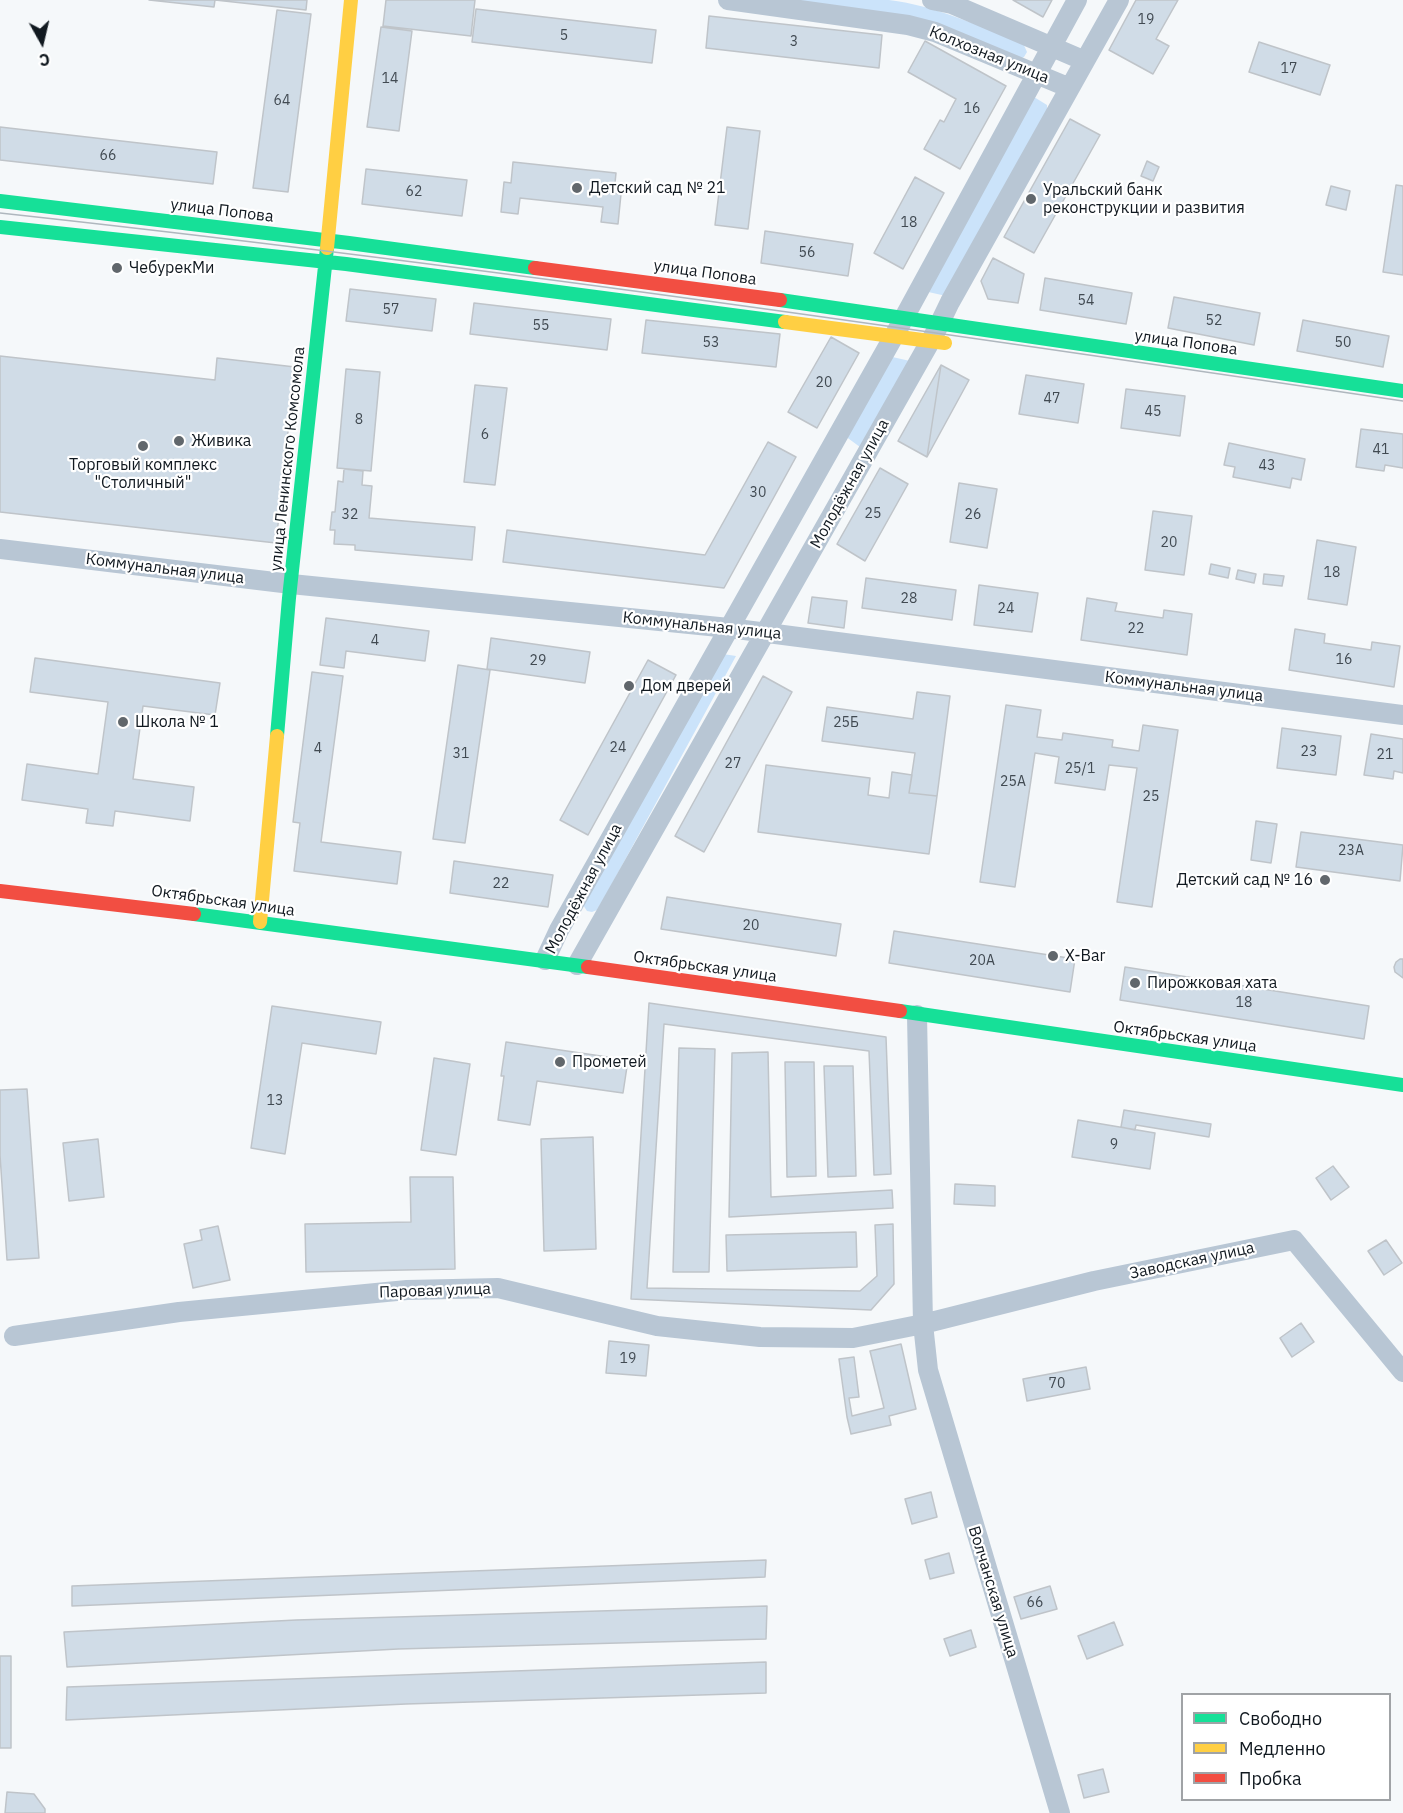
<!DOCTYPE html>
<html>
<head>
<meta charset="utf-8">
<style>
	body { margin:0 }
	#map { position:relative; width:1403px; height:1813px; overflow:hidden; background:#f5f8fa; font-family:"IBM Plex Sans",sans-serif }
	canvas { display:block }
	.legend { position:absolute; left:1181px; top:1693px; width:210px; height:108px; box-sizing:border-box; background:#fff; border:2px solid #a0a3a6; margin:0; padding:8px 10px; list-style:none; font-size:18px; color:#111920 }
	.legend li { display:flex; align-items:center; gap:12px; height:30px }
	.legend b { width:30px; border:2px solid #a0a3a6 }
	.north { position:absolute; left:12px; top:12px; width:60px; height:60px; -webkit-text-stroke:4px #fff; paint-order:stroke; rotate:172deg; font-size:16px; font-weight:700; line-height:24px; text-align:center; color:#111920 }
	.north::after { content:''; display:block; margin:auto; width:21px; height:27px; background:#111920; clip-path:polygon(50% 0,100% 100%,50% 72%,0 100%) }
</style>
</head>
<body>
<div id="map">
<canvas width="1403" height="1813"></canvas>
<ul class="legend">
<li><b style="height:8px;background:#16e098"></b>Свободно</li>
<li><b style="height:8px;background:#ffcf43"></b>Медленно</li>
<li><b style="height:8px;background:#f24e42"></b>Пробка</li>
</ul>
<div class="north">С</div>
</div>
<script>
const ctx = document.querySelector('canvas').getContext('2d');
ctx.lineJoin = 'round';
function fillPath(path, color) {
  ctx.fillStyle = color;
  ctx.fill(path, 'evenodd');
}
function stroke(path, color, width, dash) {
  ctx.strokeStyle = color;
  ctx.lineWidth = width;
  ctx.lineCap = dash ? 'butt' : 'round';
  ctx.setLineDash(dash || []);
  ctx.stroke(path);
}
function label(font, color, halo, rows, align = 'center') {
  ctx.font = font + ' "IBM Plex Sans",sans-serif';
  ctx.lineWidth = 4.5;
  ctx.setLineDash([]);
  ctx.textBaseline = 'middle';
  ctx.strokeStyle = halo;
  ctx.fillStyle = color;
  for (const [text, x, y, turn = 0] of rows) {
    ctx.save();
    ctx.translate(x, y);
    ctx.rotate((+turn || 0) * Math.PI / 180);
    ctx.textAlign = isNaN(turn) ? turn : align;
    if (halo) ctx.strokeText(text, 0, 0);
    ctx.fillText(text, 0, 0);
    ctx.restore();
  }
}
const green = new Path2D(`
	M773,0H889C936,6 979,26 1023,43L1027,52L1024,57L1020,59Z
	M1034,97L1047,105V118L946,296L924,291Z
	M888,356L910,361L860,447L845,436Z
	M723,654L736,656L607,893L597,910L592,912L587,911L583,905Z`);
const building = new Path2D(`
	M149,0H215L214,7Z
	M215,0H307L306,10Z
	M386,0H475L471,36L383,26Z
	M1013,0H1052L1043,17Z
	M1136,0H1178L1156,39L1169,46L1153,74L1109,50Z
	M476,9L656,30L652,63L472,42Z
	M277,10L311,14L288,192L253,188Z
	M709,16L882,35L879,68L706,48Z
	M381,27L412,31L399,131L367,127Z
	M925,41L1006,86L960,169L924,149L940,120L944,122L956,99L908,72Z
	M1259,42L1330,65L1320,95L1249,72Z
	M1070,119L1100,135L1034,253L1004,237Z
	M0,127L217,152L213,184L0,160Z
	M727,127L760,131L748,229L715,225Z
	M1147,161L1159,167L1153,181L1141,176Z
	M513,162L616,173L614,193L621,194L618,224L601,222L603,207L520,198L518,214L501,212L504,182L511,183Z
	M366,169L467,180L462,216L362,204Z
	M915,177L944,193L903,269L874,253Z
	M1396,185L1403,186V275L1383,272Z
	M1331,186L1350,191L1346,210L1326,205Z
	M765,231L853,244L848,276L761,263Z
	M993,258L1024,274L1018,303L988,299L981,281Z
	M1045,278L1132,293L1126,324L1040,310Z
	M350,289L436,299L432,331L346,321Z
	M1174,297L1260,313L1254,345L1168,328Z
	M474,303L611,319L607,350L470,334Z
	M646,320L780,334L776,367L642,353Z
	M1303,320L1389,336L1383,367L1297,351Z
	M831,337L859,353L817,428L788,412Z
	M0,356L215,380L217,358L295,367L276,543L0,512Z
	M941,365L927,457L898,441Z
	M941,365L969,380L927,457Z
	M346,369L380,372L371,471L337,468Z
	M1026,375L1084,384L1078,423L1019,414Z
	M475,385L507,388L495,485L464,482Z
	M1126,389L1185,396L1180,436L1121,428Z
	M1361,429L1403,434V468L1385,465L1384,471L1356,467Z
	M768,442L796,457L724,588L503,562L507,530L705,555Z
	M1229,443L1305,459L1301,480L1292,478L1290,488L1233,477L1235,467L1224,465Z
	M880,468L908,484L865,561L837,544Z
	M344,469L363,471L362,485L372,486L369,518L475,527L472,560L355,550V545L334,544L335,530H330L332,512H335L338,481L343,482Z
	M959,483L997,489L987,548L950,542Z
	M1153,511L1192,516L1184,575L1145,570Z
	M1317,540L1356,547L1347,605L1308,599Z
	M1211,564L1230,568L1228,578L1209,574Z
	M1238,570L1256,574L1254,583L1236,579Z
	M1264,574L1284,576L1282,586L1263,584Z
	M866,578L956,590L952,620L862,608Z
	M979,585L1038,593L1032,632L974,625Z
	M812,597L847,601L844,628L808,623Z
	M1087,598L1117,603L1115,611L1163,618L1164,610L1192,614L1187,655L1081,640Z
	M326,618L429,631L425,661L346,651L344,668L320,665Z
	M1295,629L1325,634L1324,643L1371,650L1372,642L1400,646L1394,687L1289,670Z
	M491,638L590,652L585,683L487,669Z
	M35,658L220,683L215,715L143,706L133,779L194,787L190,821L115,811L113,826L86,823L88,809L22,800L27,764L98,774L108,702L30,692Z
	M648,660L676,675L588,835L560,820Z
	M458,665L490,670L465,843L433,839Z
	M312,672L343,676L321,842L401,852L397,884L294,871L300,823L293,822Z
	M763,676L792,692L704,852L675,836Z
	M917,692L950,696L937,796L909,793L915,753L822,741L827,707L913,719Z
	M1006,705L1041,710L1037,737L1062,740L1063,733L1113,740L1112,747L1139,751L1143,725L1178,730L1152,907L1117,902L1137,768L1109,765L1105,790L1055,783L1059,757L1035,753L1015,887L980,882Z
	M1282,728L1341,736L1336,775L1277,768Z
	M1371,734L1403,739V773L1394,771L1393,779L1364,775Z
	M766,765L870,778L868,795L889,798L892,772L912,775L909,793L937,796L929,854L758,832Z
	M1256,821L1277,824L1271,863L1251,860Z
	M1301,832L1403,845L1400,881L1296,867Z
	M454,861L553,875L548,907L450,893Z
	M667,897L841,924L836,956L661,929Z
	M894,931L1075,959L1070,992L889,963Z
	M1400,959H1403V978L1395,972L1394,967L1396,962Z
	M1125,967L1369,1006L1364,1039L1120,1000Z
	M649,1003L886,1037L891,1174L874,1175L869,1051L664,1024L647,1288L860,1291L877,1276L875,1225L893,1224L894,1284L871,1310L631,1299Z
	M272,1006L381,1022L376,1054L302,1043L285,1154L251,1148Z
	M506,1042L628,1060L623,1093L537,1081L530,1125L498,1120L504,1076H501Z
	M679,1048L715,1049L709,1272H673Z
	M768,1052L771,1197L892,1190L893,1208L729,1217L732,1053Z
	M434,1058L470,1064L456,1155L421,1150Z
	M785,1062H814L816,1176L787,1177Z
	M824,1066H853L856,1176L828,1177Z
	M27,1089L39,1258L7,1260L0,1155V1090Z
	M1124,1110L1211,1124L1209,1137L1136,1125L1135,1130L1121,1127Z
	M1078,1120L1155,1133L1150,1169L1072,1157Z
	M593,1137L596,1249L544,1251L541,1139Z
	M98,1139L104,1197L69,1201L63,1143Z
	M1333,1166L1349,1187L1331,1200L1316,1178Z
	M410,1177H453L455,1269L306,1272L305,1224L411,1222Z
	M955,1184L995,1186V1206L954,1204Z
	M218,1226L230,1280L193,1288L184,1244L202,1240L200,1230Z
	M856,1232L857,1267L727,1271L726,1235Z
	M1386,1240L1402,1263L1384,1275L1368,1251Z
	M1301,1323L1314,1342L1292,1357L1280,1338Z
	M609,1341L649,1345L646,1376L606,1373Z
	M901,1344L916,1409L889,1416L891,1425L851,1434L847,1417L839,1359L854,1357L859,1397L849,1398L852,1416L884,1408L870,1351Z
	M1086,1367L1090,1389L1027,1401L1023,1379Z
	M931,1492L937,1517L912,1524L905,1499Z
	M949,1553L954,1573L930,1579L925,1560Z
	M766,1560L765,1577L72,1606V1586Z
	M1050,1586L1057,1609L1021,1619L1014,1597Z
	M767,1606L766,1639L398,1649L67,1667L64,1632L296,1620Z
	M1114,1622L1123,1645L1087,1659L1078,1636Z
	M971,1630L976,1647L950,1656L944,1639Z
	M0,1656H11V1748H0Z
	M766,1662V1693L406,1704L66,1720L67,1687Z
	M1103,1769L1109,1792L1084,1798L1078,1775Z
	M7,1792L34,1794L45,1809V1813H5Z`);
const street = new Path2D(`
	M728,0L908,25L935,32L1070,88
	M932,0L952,4L1085,61
	M0,549L291,584L729,628L1403,715
	M545,960L559,930L899,327L1077,0
	M577,965L935,333L950,302L1119,0
	M917,1015L923,1324L928,1370L1060,1813
	M14,1336L179,1312L407,1290L498,1288L657,1326L760,1337L853,1338L923,1324L1094,1281L1294,1240L1403,1372`);
const fast = new Path2D(`
	M0,201L349,243L535,268
	M0,227L346,264L785,322
	M780,300L1403,391
	M277,736L289,598L327,248
	M194,914L588,967
	M900,1011L1403,1085`);
const slow = new Path2D(`
	M327,248L351,0
	M785,322L945,343
	M260,922L277,736`);
const jam = new Path2D(`
	M535,268L780,300
	M0,891L194,914
	M588,967L900,1011`);
const tram = new Path2D(`
	M0,213C469,264 936,332 1403,401`);
const markers = [
	[577,188,6,"#61676c"],
	[1031,199,6,"#61676c"],
	[117,268,6,"#61676c"],
	[179,441,6,"#61676c"],
	[143,446,6,"#61676c"],
	[629,686,6,"#61676c"],
	[123,722,6,"#61676c"],
	[1325,880,6,"#61676c"],
	[1053,956,6,"#61676c"],
	[1135,983,6,"#61676c"],
	[560,1062,6,"#61676c"]
];
const numberNames = [
	["19",1146,20],
	["5",564,36],
	["3",794,42],
	["17",1289,69],
	["14",390,79],
	["64",282,101],
	["16",972,109],
	["66",108,156],
	["62",414,192],
	["18",909,223],
	["56",807,253],
	["54",1086,301],
	["57",391,310],
	["52",1214,321],
	["55",541,326],
	["53",711,343],
	["50",1343,343],
	["20",824,383],
	["47",1052,399],
	["45",1153,412],
	["8",359,420],
	["6",485,435],
	["41",1381,450],
	["43",1267,466],
	["30",758,493],
	["25",873,514],
	["32",350,515],
	["26",973,515],
	["20",1169,543],
	["18",1332,573],
	["28",909,599],
	["24",1006,609],
	["22",1136,629],
	["4",375,641],
	["16",1344,660],
	["29",538,661],
	["25Б",846,723],
	["24",618,748],
	["4",318,749],
	["23",1309,752],
	["31",461,754],
	["21",1385,755],
	["27",733,764],
	["25/1",1080,769],
	["25А",1013,782],
	["25",1151,797],
	["23А",1351,851],
	["22",501,884],
	["20",751,926],
	["20А",982,961],
	["18",1244,1003],
	["13",275,1101],
	["9",1114,1145],
	["19",628,1359],
	["70",1057,1384],
	["66",1035,1603]
];
const streetNames = [
	["Колхозная улица",989,55,22],
	["улица Попова",222,211,7],
	["улица Попова",705,273,8],
	["улица Попова",1186,343,8],
	["улица Ленинского Комсомола",288,459,-84],
	["Молодёжная улица",850,484,-61],
	["Коммунальная улица",165,569,7],
	["Коммунальная улица",702,626,6],
	["Коммунальная улица",1184,687,7],
	["Молодёжная улица",584,889,-62],
	["Октябрьская улица",223,901,8],
	["Октябрьская улица",705,967,8],
	["Октябрьская улица",1185,1037,8],
	["Заводская улица",1192,1261,-12],
	["Паровая улица",435,1291,-2],
	["Волчанская улица",993,1592,73]
];
const poiNames = [
	["Детский сад № 21",589,188],
	["Уральский банк",1043,190],
	["реконструкции и развития",1043,208],
	["ЧебурекМи",129,268],
	["Живика",191,441],
	["Торговый комплекс",143,465,"center"],
	["\"Столичный\"",143,483,"center"],
	["Дом дверей",641,686],
	["Школа № 1",135,722],
	["Детский сад № 16",1313,880,"right"],
	["X-Bar",1065,956],
	["Пирожковая хата",1147,983],
	["Прометей",572,1062]
];
fillPath(green, '#cbe3fa');
fillPath(building, '#d0dce7');
stroke(building, '#bfc4c9', 1.5);
stroke(street, '#b8c6d4', 20);
stroke(fast, '#16e098', 14);
stroke(slow, '#ffcf43', 14);
stroke(jam, '#f24e42', 14);
stroke(tram, '#afb7be', 1.5);
for (const [x, y, r, color] of markers) {
  const dot = new Path2D();
  dot.arc(x, y, r, 0, 2 * Math.PI);
  ctx.fillStyle = color;
  ctx.fill(dot);
  stroke(dot, '#fff', 2);
}
label('14px', '#414a52', null, numberNames);
label('16px', '#111920', '#fff', streetNames);
label('16px', '#111920', '#fff', poiNames, 'left');
</script>
</body>
</html>
